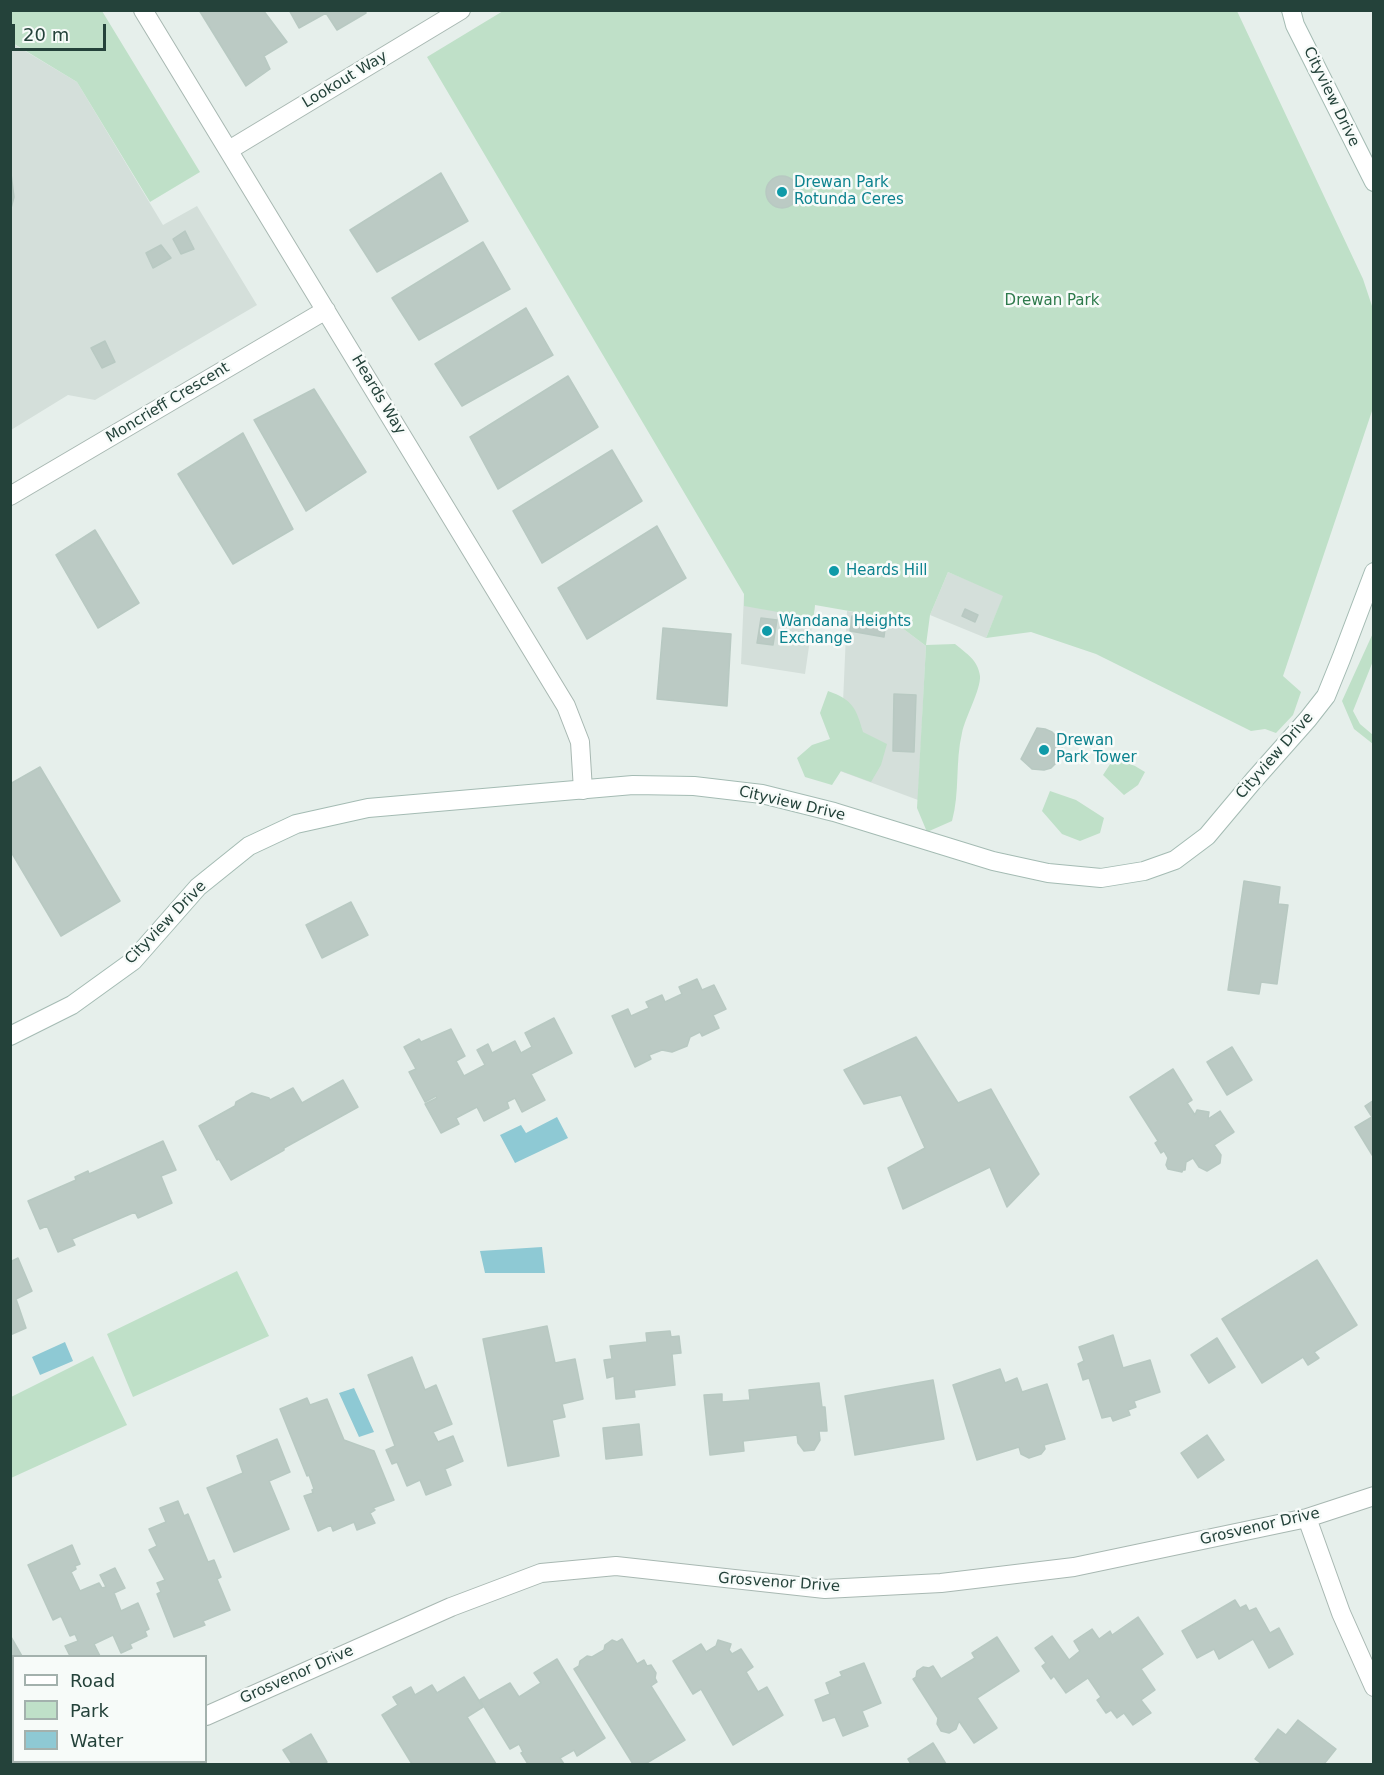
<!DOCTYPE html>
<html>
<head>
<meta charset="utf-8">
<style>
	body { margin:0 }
	#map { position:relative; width:1384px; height:1775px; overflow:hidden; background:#e6efeb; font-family:"DejaVu Sans",sans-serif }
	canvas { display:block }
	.frame { position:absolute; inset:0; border:12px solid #24423a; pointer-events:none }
	.legend { position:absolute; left:12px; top:1655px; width:195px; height:108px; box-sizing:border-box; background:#f7fbf9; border:2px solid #a3b1ad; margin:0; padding:8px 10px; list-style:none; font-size:18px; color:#24423a }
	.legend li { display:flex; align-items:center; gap:12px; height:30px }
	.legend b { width:30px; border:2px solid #a3b1ad }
	.scale { position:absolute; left:12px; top:24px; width:94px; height:27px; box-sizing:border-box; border:3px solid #24423a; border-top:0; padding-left:8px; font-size:18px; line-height:21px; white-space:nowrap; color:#24423a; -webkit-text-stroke:4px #f7fbf9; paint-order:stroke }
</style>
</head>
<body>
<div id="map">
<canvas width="1384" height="1775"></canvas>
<div class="frame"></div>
<ul class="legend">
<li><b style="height:8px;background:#fff"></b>Road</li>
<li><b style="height:16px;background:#bfe0c8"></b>Park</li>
<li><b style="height:16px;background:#8ec9d4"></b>Water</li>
</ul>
<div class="scale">20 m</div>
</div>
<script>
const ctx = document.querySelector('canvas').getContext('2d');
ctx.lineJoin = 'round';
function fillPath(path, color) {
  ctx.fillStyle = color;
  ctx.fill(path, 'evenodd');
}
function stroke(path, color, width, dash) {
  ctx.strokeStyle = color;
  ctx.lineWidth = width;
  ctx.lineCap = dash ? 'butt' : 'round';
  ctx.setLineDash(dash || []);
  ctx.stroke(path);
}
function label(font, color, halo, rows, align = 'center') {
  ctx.font = font + ' "DejaVu Sans",sans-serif';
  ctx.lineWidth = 5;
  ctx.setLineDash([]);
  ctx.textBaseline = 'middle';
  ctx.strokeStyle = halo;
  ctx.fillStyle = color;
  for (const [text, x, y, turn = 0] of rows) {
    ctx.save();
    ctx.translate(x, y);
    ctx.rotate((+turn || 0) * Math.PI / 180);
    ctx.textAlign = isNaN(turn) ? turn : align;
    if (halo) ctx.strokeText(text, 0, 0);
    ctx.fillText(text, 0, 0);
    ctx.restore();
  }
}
const built = new Path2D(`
	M10,42L77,82L163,225L197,206L257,305L95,400L68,395L11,430Z
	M948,572L1004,595L986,638L930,615Z
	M744,594L815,605L805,674L741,664Z
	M847,611L889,618L926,646L918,800L840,771Z`);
const green = new Path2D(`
	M10,11H102L200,172L150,202L77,82L11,42Z
	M503,11H1237L1363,279L1373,309V408L1283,676L1301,692L1293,715L1276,733L1265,729L1251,731L1096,654L1031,632L986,638L1003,596L948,572L930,615L926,645L955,644C967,654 978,660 980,676C981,689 965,718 962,733C955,762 960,793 952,821L927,832L917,808L926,646L889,618L815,605L813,621L789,614L744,606V594L427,57Z
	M1373,633V661L1353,711L1360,724L1373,735V744L1354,729L1342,701Z
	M828,691C853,700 856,708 863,732L887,744L881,765L871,782L841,771L832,785L805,777L797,758L812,745L830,739L820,713Z
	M1114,758L1135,766L1145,772L1138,785L1124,795L1103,775Z
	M1050,791L1076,800L1104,818L1100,833L1080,841L1062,834L1042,811Z
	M237,1271L269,1336L133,1397L107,1334Z
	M93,1356L127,1425L11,1478V1397Z`);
const water = new Path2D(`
	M557,1117L568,1138L515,1163L500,1135L521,1125L526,1133Z
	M542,1247L545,1273H485L480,1251Z
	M65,1342L73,1361L40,1375L32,1357Z
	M354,1388L374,1432L359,1437L339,1393Z`);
const building = new Path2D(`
	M199,10H263L287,42L264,56L270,69L246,86Z
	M289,10H365L366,13L337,30L326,13L299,28Z
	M10,166L14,197L10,212Z
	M441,173L468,221L377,272L350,230Z
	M766 192a16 16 0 1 1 32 0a16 16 0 1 1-32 0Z
	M185,231L194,249L181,254L173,239Z
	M483,242L510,289L419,340L392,298Z
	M161,245L171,258L153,268L146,253Z
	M526,308L553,355L462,406L435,364Z
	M105,341L115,362L102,368L91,348Z
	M568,376L598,427L498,489L470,437Z
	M314,389L366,472L306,511L254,420Z
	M243,433L293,529L233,564L178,474Z
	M612,450L642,501L542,563L513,511Z
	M657,526L686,578L587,639L558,588Z
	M95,530L139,603L98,628L56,555Z
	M965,609L978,615L975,622L962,616Z
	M852,616L886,621L884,637L850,631Z
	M761,618L777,620L773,645L757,643Z
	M663,628L731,634L727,706L657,699Z
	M894,694L916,695L914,752L893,751Z
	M1037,728L1045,729L1052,732L1058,738L1062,747L1059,760L1051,768L1044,770L1032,769L1021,759Z
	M40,767L120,901L61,936L10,850V784Z
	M1244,881L1280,887L1278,904L1288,905L1277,984L1261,982L1259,994L1228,990Z
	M351,902L368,935L322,958L306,925Z
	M697,979L702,990L714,985L726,1009L713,1015L719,1028L702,1036L700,1032L690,1037L687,1046L672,1052L662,1050L649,1055L651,1059L635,1067L612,1016L628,1009L631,1016L649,1008L646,1002L662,995L665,1002L682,994L679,987Z
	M554,1018L572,1053L531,1074L545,1100L522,1112L515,1098L507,1102L509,1108L484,1121L477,1107L456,1118L459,1124L441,1133L425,1104L437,1098L436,1096L425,1102L409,1072L416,1069L404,1047L419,1039L421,1042L451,1029L465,1056L456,1061L464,1076L485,1065L477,1050L488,1044L492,1053L515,1041L521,1053L532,1047L525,1033Z
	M916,1037L958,1103L991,1089L1039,1174L1007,1207L990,1167L903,1209L888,1168L925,1148L901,1095L864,1104L844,1070Z
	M1232,1047L1252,1080L1227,1095L1207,1062Z
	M1173,1069L1192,1100L1187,1103L1195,1115L1197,1110L1209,1112L1208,1119L1220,1111L1234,1132L1214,1145L1221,1155L1220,1163L1207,1171L1199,1167L1193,1158L1186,1162L1185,1170H1183L1182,1172L1168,1169L1166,1165L1168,1158L1164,1151L1161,1153L1155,1143L1158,1141L1130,1097Z
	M343,1080L358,1107L284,1148V1150L231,1180L219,1159L217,1160L199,1126L235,1106L236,1102L252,1093L269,1098L270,1100L293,1088L302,1103Z
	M1374,1100V1158L1355,1127L1372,1117L1365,1106Z
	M163,1141L176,1170L161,1176L172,1203L138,1218L135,1212L72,1239L75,1245L58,1252L47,1226L40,1229L28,1201L76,1180L75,1177L88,1171L89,1174Z
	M18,1258L32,1291L16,1299L26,1328L10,1335V1262Z
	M1317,1260L1357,1325L1314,1352L1319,1358L1308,1365L1303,1357L1262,1383L1222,1319Z
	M547,1326L555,1363L575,1359L583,1399L562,1404L565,1417L552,1420L559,1456L508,1466L483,1339Z
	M670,1331L671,1337L679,1336L681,1353L672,1354L675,1385L634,1390L635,1397L616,1399L614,1376L607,1378L604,1360L612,1359L610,1346L647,1342L646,1333Z
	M1113,1335L1123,1368L1150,1360L1160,1392L1134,1401L1136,1407L1128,1410L1130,1415L1113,1421L1111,1416L1102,1418L1089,1378L1083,1380L1078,1364L1084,1361L1079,1347Z
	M1217,1338L1235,1367L1209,1383L1191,1355Z
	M412,1357L425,1390L436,1385L452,1424L433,1432L438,1442L453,1436L463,1461L445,1469L451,1485L426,1495L420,1480L407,1486L397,1462L392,1464L386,1450L395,1446L368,1375Z
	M1000,1369L1005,1383L1017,1378L1022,1392L1047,1384L1065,1439L1044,1445L1045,1449L1041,1454L1029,1458L1021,1454L1019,1447L977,1460L953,1385Z
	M933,1380L944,1439L855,1455L845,1396Z
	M819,1383L822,1407H825L827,1431H819L820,1440L814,1450L804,1451L798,1443L797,1435L743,1441L744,1451L710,1455L704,1395L722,1394V1402L750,1400L749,1390Z
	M307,1398L310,1405L327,1399L344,1440L374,1451L394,1500L373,1508L375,1510L370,1513L375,1523L357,1530L354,1522L333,1531L331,1525L318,1531L304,1496L313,1493L312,1490L314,1489L309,1475L307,1476L280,1409Z
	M639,1424L642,1455L606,1459L603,1428Z
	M1207,1435L1224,1460L1198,1478L1181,1453Z
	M277,1439L290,1472L269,1481L289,1529L234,1552L207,1488L243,1473L237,1456Z
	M178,1501L184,1516L188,1514L208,1562L214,1560L221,1577L217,1579L230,1610L203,1621L205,1625L174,1637L157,1594L161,1592L157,1583L165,1580L149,1550L157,1546L149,1529L166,1522L160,1508Z
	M72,1545L80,1564L75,1566L76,1569L71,1572L80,1591L99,1583L102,1588L106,1587L100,1575L115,1568L125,1588L114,1593L121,1611L138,1603L149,1629L145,1631L147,1636L130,1644L132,1648L121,1653L113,1635L94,1644L100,1656H70L65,1646L78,1641L75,1634L70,1636L61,1616L53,1620L28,1565Z
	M1235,1600L1240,1608L1246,1605L1249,1611L1256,1608L1270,1633L1279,1628L1293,1654L1269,1668L1253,1639L1219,1659L1214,1649L1197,1658L1182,1631Z
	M1138,1617L1163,1654L1141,1669L1155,1690L1141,1700L1151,1713L1133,1725L1124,1713L1117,1718L1111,1710L1106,1713L1097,1700L1101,1697L1088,1678L1066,1693L1054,1676L1051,1679L1042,1666L1046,1663L1035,1648L1052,1636L1069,1660L1080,1651L1074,1641L1092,1629L1099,1639L1110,1631L1112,1635Z
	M10,1635L22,1656H14V1702L10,1703Z
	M997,1637L1019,1671L977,1698L997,1728L974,1743L959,1721L956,1729L949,1733L941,1731L937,1724L938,1718L913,1679L916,1677L917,1671L923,1667L929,1668L933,1666L941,1679L975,1658L972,1653Z
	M622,1639L637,1664L644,1660L647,1666L651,1665L656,1673L655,1678L657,1682L651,1686L685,1740L645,1764H633L574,1669L579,1666L580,1661L587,1656L592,1657L604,1650L605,1645L612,1640L617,1642Z
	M718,1640L731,1644L729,1650L732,1654L741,1649L753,1667L746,1672L758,1692L767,1687L783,1715L733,1745L701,1689L693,1694L673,1661L701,1644L706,1652L716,1646Z
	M557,1659L605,1738L577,1756L574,1750L560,1758L564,1764H528L521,1753L523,1752L519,1744L510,1749L480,1700L510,1683L519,1697L541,1683L534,1673Z
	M864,1663L881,1703L862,1711L868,1726L843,1736L835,1717L823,1721L815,1700L830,1694L826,1683L842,1676L840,1672Z
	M464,1677L483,1707L467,1717L496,1764H412L382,1715L398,1705L393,1697L411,1687L415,1695L432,1685L437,1693Z
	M1298,1720L1336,1749L1324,1764H1262L1255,1759L1278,1729L1286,1735Z
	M311,1734L327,1762L322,1764H292L283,1750Z
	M933,1743L946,1764H911L908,1759Z`);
const street = new Path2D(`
	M143,10L566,706L580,742L583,790
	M229,150L461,10
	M10,496L326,310
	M1307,1518L1341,1613L1374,1687
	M206,1716L451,1607L541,1573L616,1566L825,1589L941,1583L1074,1567L1307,1518L1374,1496
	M94,1764L100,1762`);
const secondary = new Path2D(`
	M1291,10L1295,25L1374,182
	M10,1036L72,1005L133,961L198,887L249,846L296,824L368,808L633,785L694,786L762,794L834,812L993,861L1048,873L1101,878L1144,871L1175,860L1207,836L1254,780L1308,719L1326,696L1341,659L1374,572`);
const markers = [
	[782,192,6,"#0f9aa8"],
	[834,571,6,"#0f9aa8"],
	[767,631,6,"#0f9aa8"],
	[1044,750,6,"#0f9aa8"]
];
const streetNames = [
	["Lookout Way",345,80,-31],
	["Cityview Drive",1331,97,64],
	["Heards Way",378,395,59],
	["Moncrieff Crescent",168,403,-31],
	["Cityview Drive",1275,756,-49],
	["Cityview Drive",792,804,13],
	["Cityview Drive",166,923,-46],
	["Grosvenor Drive",1260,1527,-13],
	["Grosvenor Drive",779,1583,4],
	["Grosvenor Drive",297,1675,-24]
];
const cultureNames = [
	["Drewan Park",794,183],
	["Rotunda Ceres",794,200],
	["Heards Hill",846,571],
	["Wandana Heights",779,622],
	["Exchange",779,639],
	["Drewan",1056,741],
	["Park Tower",1056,758]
];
const parkNames = [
	["Drewan Park",1052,301]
];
fillPath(built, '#d4dfda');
fillPath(green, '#bfe0c8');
fillPath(water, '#8ec9d4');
fillPath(building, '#bbcac4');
stroke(building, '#b8c9c2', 1.5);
stroke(street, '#a8b8b2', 20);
stroke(secondary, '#a4bbb3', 20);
stroke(street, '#fff', 18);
stroke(secondary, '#fff', 18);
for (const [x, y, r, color] of markers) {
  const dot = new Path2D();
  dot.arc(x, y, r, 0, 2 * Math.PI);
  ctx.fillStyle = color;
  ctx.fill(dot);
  stroke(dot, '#f7fbf9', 2);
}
label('15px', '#24423a', '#f7fbf9', streetNames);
label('15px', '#0d838f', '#f7fbf9', cultureNames, 'left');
label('15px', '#2d7a4b', '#f7fbf9', parkNames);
</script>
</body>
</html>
